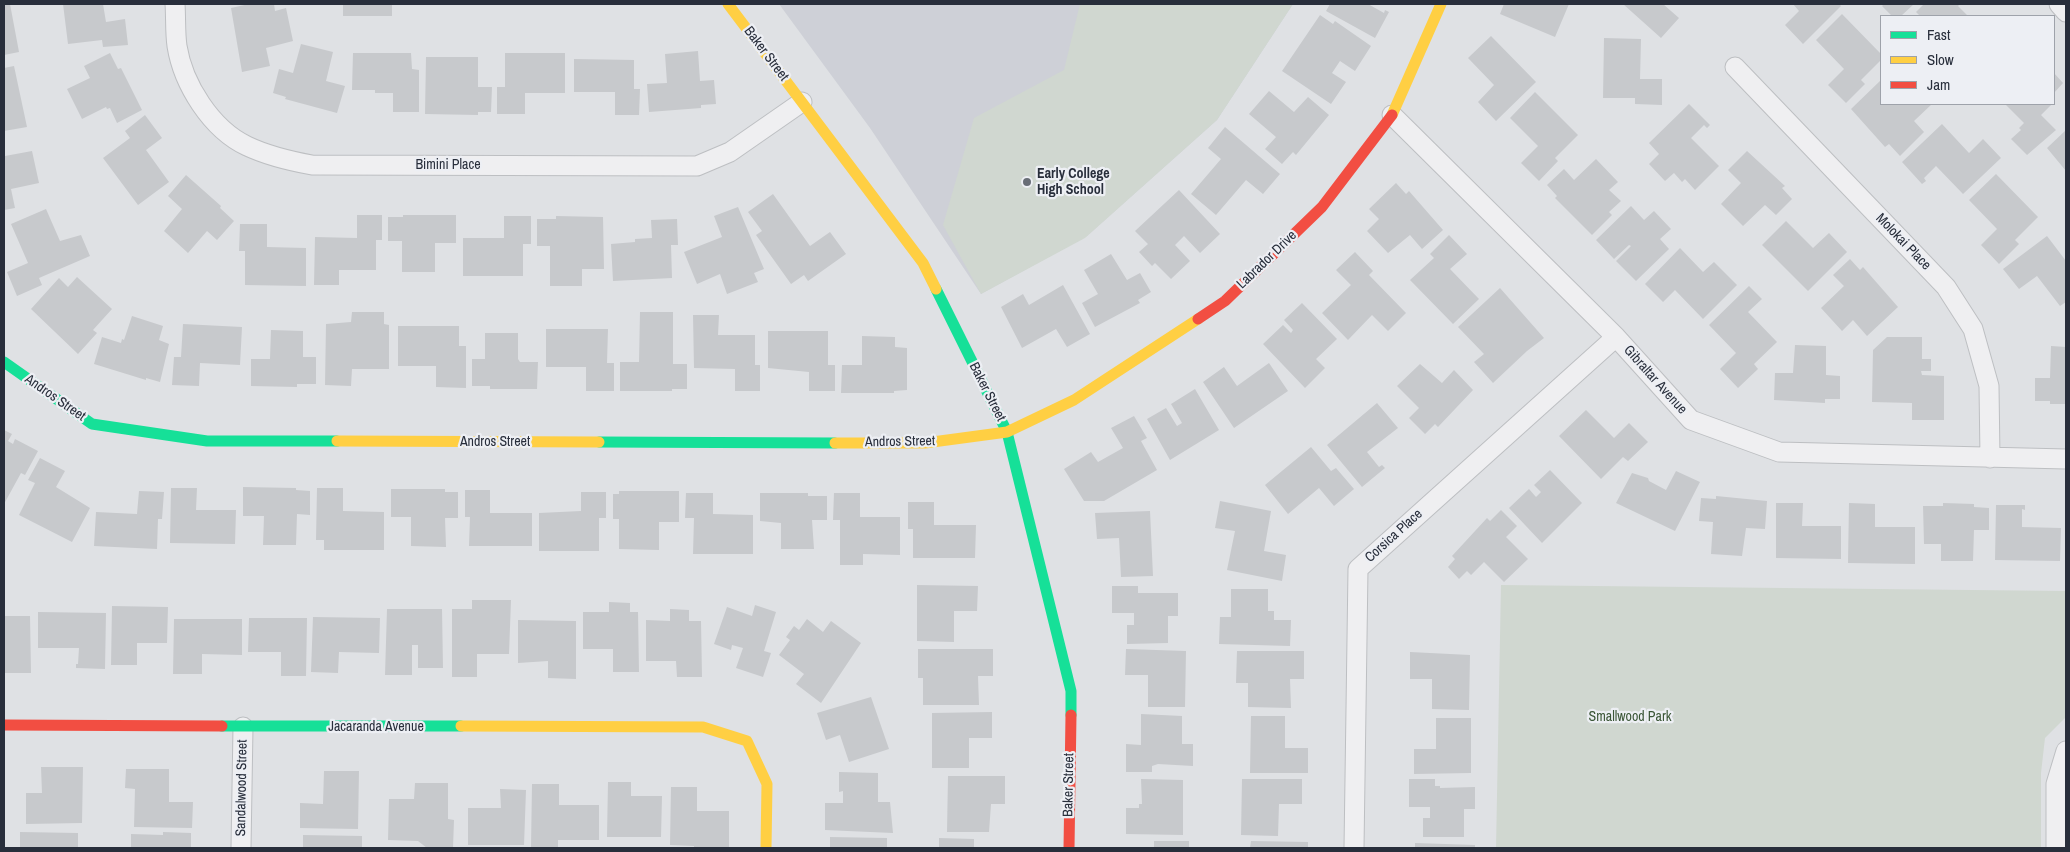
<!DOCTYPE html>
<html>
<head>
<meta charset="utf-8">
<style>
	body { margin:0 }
	#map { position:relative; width:2070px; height:852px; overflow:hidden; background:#dfe1e4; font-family:"Archivo Narrow",sans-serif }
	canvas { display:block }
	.frame { position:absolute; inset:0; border:5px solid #282e3b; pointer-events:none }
	.legend { position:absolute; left:1880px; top:15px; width:175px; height:90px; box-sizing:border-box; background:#edeff4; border:1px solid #9ea2aa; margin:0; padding:6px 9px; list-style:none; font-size:15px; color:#282e3b }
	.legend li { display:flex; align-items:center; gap:10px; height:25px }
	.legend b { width:25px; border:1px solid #9ea2aa }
</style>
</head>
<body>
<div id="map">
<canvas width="2070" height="852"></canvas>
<div class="frame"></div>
<ul class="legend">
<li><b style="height:6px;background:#16e098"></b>Fast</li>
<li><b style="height:6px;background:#ffcf43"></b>Slow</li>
<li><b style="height:6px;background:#f24e42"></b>Jam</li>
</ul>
</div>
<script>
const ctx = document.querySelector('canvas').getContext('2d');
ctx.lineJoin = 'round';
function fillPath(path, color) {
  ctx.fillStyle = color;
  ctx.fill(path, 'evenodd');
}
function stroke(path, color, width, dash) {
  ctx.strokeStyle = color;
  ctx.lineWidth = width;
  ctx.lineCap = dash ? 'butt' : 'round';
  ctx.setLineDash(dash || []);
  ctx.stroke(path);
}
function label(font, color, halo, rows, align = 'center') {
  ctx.font = font + ' "Archivo Narrow",sans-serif';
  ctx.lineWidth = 4.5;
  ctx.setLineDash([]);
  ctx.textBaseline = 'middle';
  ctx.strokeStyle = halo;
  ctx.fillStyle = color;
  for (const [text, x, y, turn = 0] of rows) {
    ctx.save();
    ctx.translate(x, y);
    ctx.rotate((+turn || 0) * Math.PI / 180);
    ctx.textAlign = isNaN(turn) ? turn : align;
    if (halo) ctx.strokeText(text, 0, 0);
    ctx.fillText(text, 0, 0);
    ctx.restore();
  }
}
const built = new Path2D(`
	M779,4H1293L1217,120L1087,236L981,294L870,128Z`);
const green = new Path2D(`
	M1080,4H1293L1217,120L1085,238L981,294L943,225L974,118L1064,70Z
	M1501,585L2066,591V717L2045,738L2041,773V848H1496Z`);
const building = new Path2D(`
	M4,4H10L19,52L4,55Z
	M63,4H103L106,22L125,19L128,45L103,47L102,40L68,44Z
	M249,4H274L275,11L286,8L293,41L266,48L270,66L242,72L231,8Z
	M343,4H392V16H343Z
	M1330,4H1368L1384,13L1385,10L1389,12L1375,38L1326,11Z
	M1504,4H1569L1555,37L1500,14Z
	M1623,4H1663L1679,18L1661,38Z
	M1793,4H1839L1841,6L1803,44L1785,25L1799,11Z
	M1884,4H1914L1901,16H1892L1882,6Z
	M1924,4H1960L1958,6L1968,16H1920L1916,12Z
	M1842,14L1881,54V60L1861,80L1865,84L1846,103L1828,85L1844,69L1816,40Z
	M1320,15L1333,24L1335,21L1371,46L1355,71L1340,61L1332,73L1346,82L1331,104L1282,71Z
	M1491,36L1536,82L1496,121L1478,102L1494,85L1468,58Z
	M1604,38L1641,39L1640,79H1662V105L1635,104V98H1603Z
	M301,44L333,52L326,81L345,86L337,113L285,99L286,97L273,93L279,69L293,73Z
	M698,51L700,81L714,80L716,104L701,105V108L649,112L647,84L667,83L665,54Z
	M110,53L118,69L121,68L142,110L117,123L110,108L107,109L106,107L82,119L67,89L90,78L84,66Z
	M353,53H411L412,69L419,70V112H393V93H375V90H352Z
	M505,53H565V93H525V114H497V87H505Z
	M426,57H478V87H492L491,112H478V115L425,114Z
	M574,59L634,60V89H640L639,115H615V92H574Z
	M14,66L27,127L4,131V68Z
	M2054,73L2063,83L2054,93Z
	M1881,80V104H1932L1914,121L1924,132L1900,156L1889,144L1885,147L1851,109Z
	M1269,91L1294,112L1308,97L1329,115L1296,155L1293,152L1282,164L1265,149L1276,137L1249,114Z
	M1535,92L1578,135L1555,158L1558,161L1539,181L1521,163L1538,146L1510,118Z
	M1689,104L1710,125L1707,128L1704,125L1691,138L1719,166L1695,190L1685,179L1682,182L1674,173L1665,181L1649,164L1659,154L1649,143Z
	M2005,104H2052L2041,115L2056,130L2027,155L2011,139L2021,130L2019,128L2024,123Z
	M145,115L162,138L146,150L169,182L138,205L103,158L130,138L125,131Z
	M1942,124L1969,153L1983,139L2001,158L1963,194L1936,166L1924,178L1926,181L1922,184L1902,162Z
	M1225,127L1280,174L1263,194L1246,180L1216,215L1191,194L1221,159L1208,148Z
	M2066,130V171L2047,148Z
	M32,151L39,183L11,189L15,208L4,210V153L5,156Z
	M1747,151L1785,186L1782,188L1792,199L1776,215L1765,205L1743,226L1721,204L1741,183L1728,170Z
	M1596,159L1618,182L1609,190L1621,201L1609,212L1612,215L1592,235L1555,198L1557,196L1547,185L1564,169L1574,180Z
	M1996,174L2038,217L2015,240L2019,244L1999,264L1981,245L1997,229L1969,200Z
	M186,175L221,206L220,208L234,221L217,240L207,231L188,253L164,231L182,209L168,196Z
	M1396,183L1406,194L1409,191L1443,230L1422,249L1410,235L1388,253L1367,231L1379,219L1369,209Z
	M1179,190L1220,234L1200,253L1184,236L1175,245L1190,261L1171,279L1155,263L1152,266L1139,252L1148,244L1135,231Z
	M773,194L810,246L830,232L846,254L808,281L804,275L791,284L756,235L762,231L748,212Z
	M1631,206L1644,220L1654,211L1671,229L1660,239L1669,249L1636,281L1616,261L1631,246L1629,245L1614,259L1596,240Z
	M738,207L764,269L754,273L758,282L727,294L720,274L697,284L684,252L722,237L714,216Z
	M46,209L60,241L81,235L90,256L39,278L42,285L17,296L7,272L28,263L11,224Z
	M357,215H382V240H376V270H339V285H314L315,237L357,238Z
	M403,215H456V243H435V272H402V241H388V217H403Z
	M504,216H531V244H523V276H463V238H504Z
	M556,216L603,217L604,269H582V286H550V246H537V219H556Z
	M677,219L678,245H671L672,278L613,281L611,244L635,242V239L652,238L651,220Z
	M1786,221L1813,248L1829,233L1847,252L1808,291L1762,245Z
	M240,224H267V247L306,248V286L245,285V251H239Z
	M1449,235L1467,254L1450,269L1479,299L1453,324L1410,280L1434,258L1430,254Z
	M2047,236L2066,261V302L2060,306L2037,276L2019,289L2003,269Z
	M1680,248L1703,272L1714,262L1737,285L1703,319L1675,290L1663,302L1645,284Z
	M1355,252L1373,271L1369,275L1406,313L1388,331L1372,315L1348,340L1322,313L1351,285L1336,270Z
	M1111,254L1127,280L1140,273L1151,292L1138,300L1140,303L1095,327L1082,303L1098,294L1084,270Z
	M1850,259L1860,270L1863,267L1898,307L1867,336L1853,320L1842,331L1821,308L1844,286L1833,275Z
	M77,277L112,309L93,330L97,333L78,354L31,309L59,278L68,287Z
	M1063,285L1090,334L1067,347L1056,329L1022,348L1001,307L1023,294L1029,305Z
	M1749,286L1762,299L1748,312L1777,342L1754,364L1758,369L1738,388L1720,369L1736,353L1709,325Z
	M1500,288L1544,338L1527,351L1493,383L1474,362L1484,354L1458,327Z
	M1302,303L1337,339L1316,359L1325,368L1305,388L1263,344L1283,325L1291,333L1293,330L1284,320Z
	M352,312H384V324L389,325V369H352L351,386L325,385L326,324L351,322Z
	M640,312H673V364H687V389H672V391H620V362H639Z
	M693,315H719L718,335H755V365H760V391H735V369L694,368Z
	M132,316L163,326L159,340L169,344L160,382L146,378V380L94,364L102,337L121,343L122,339L124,340Z
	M183,324L242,327L240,365L200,363L199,386L172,385L174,357H181Z
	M398,326H459V346H466V388L436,387V366H398Z
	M546,329H608L607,363H614V391H586V367H546Z
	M271,330L303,331V357H316V384H297V387L251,386V359H270Z
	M768,331H828V365H835V391H809V372L768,368Z
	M485,333H518V359L520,362H538L537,389H490V386H472V359H485Z
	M862,336L895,337V347L907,348V390L894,391V393H841L842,365H862Z
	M1887,337H1922V359H1931V371H1921L1922,375L1944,376V420H1912V403L1872,402L1873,350Z
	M1795,345L1826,346V375L1840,376V399H1825V403L1774,400L1775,373H1793Z
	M2051,346L2066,347V404H2050V401H2035V378H2050Z
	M1269,363L1288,391L1234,428L1203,382L1224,367L1237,386Z
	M1420,364L1442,383L1454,370L1473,390L1438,427L1435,424L1425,434L1409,418L1419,408L1397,386Z
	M1195,389L1219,430L1170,460L1147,419L1166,408L1177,426L1182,423L1171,404Z
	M1377,403L1398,428L1367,452L1379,467L1382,465L1385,468L1362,487L1327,445Z
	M1586,410L1614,438L1629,423L1648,442L1628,461L1623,457L1601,479L1559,436Z
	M1134,416L1147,438L1141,441L1157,470L1104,501H1084L1064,469L1091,452L1098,462L1123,448L1111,428Z
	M4,430L12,434L8,441L13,444L15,439L38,451L25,475L21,473L4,504Z
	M1311,447L1331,471L1336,468L1354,489L1334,506L1319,488L1288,514L1265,485Z
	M40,458L65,471L56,487L90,508L72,542L19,515L35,483L28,480Z
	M1550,470L1582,503L1542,543L1509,508L1529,489L1536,497L1541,492L1534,485Z
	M1676,471L1700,482L1675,531L1616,503L1632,473L1648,478L1649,481L1666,490Z
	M243,487L296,488V490L310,491V515L297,514L296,545H263L264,516H243Z
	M171,488H197L196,510H236L235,544L170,543Z
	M317,488H343V511L384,512V550H324V540H316Z
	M391,489H445V492H458V518H445L446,547L411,546V517H391Z
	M465,490H490V513H532V546H469L470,517H465Z
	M139,491L164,492L162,519H158L157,549L94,546L96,512L137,514Z
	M619,491H679V522H659V550L619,549V519H613V494H619Z
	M581,492H606V518H599V551H539V513L581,511Z
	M686,493H713V514L753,515V554H693L694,518H685Z
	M760,493H808V496H827V520H812L814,549H781V523L760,521Z
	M834,493H860V517H900V555L863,554V565H840V520H833Z
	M1716,496L1767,501L1765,529L1746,528L1742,556L1711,554L1713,522L1699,521L1701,498L1716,499Z
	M1220,501L1271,511L1264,551L1286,555L1282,581L1227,570L1235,531L1215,528Z
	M908,502H934V525H976L975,558H913V529H908Z
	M1776,503H1803L1802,526H1841V559L1776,558Z
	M1849,503L1875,504V527H1915V564L1848,563Z
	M1943,503L1974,504V507L1989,508V530H1974L1973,561H1941V544H1924L1923,506H1943Z
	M1996,505H2025V510L2022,509V527L2061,528L2060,561L1995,560Z
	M1501,510L1517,526L1506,537L1528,559L1504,582L1484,562L1471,575L1467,571L1459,579L1448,567L1455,559L1452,556L1487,518L1490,521Z
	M1150,511L1153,576L1121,577L1119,538L1097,539L1095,513Z
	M917,585L978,586L977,611H954V642L917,641Z
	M1112,586H1138V593H1178V616H1168V643L1127,644V625H1134V613H1112Z
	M1231,589H1268V611H1274V620H1291L1290,646L1219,644L1220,617H1231Z
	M472,600H511L509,654H477V677H452V609H472Z
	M609,602L630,603V612H638L639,672H613V649H583V612H609Z
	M755,605L776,612L764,651L771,653L763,677L736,668L743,648L732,645L731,650L714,644L727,607L752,616Z
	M112,606L168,607L167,643H137V665H111Z
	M387,609H442L443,668H418V645H412V675H385Z
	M670,609L689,610V621H701L702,677H677L676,661H646V620L670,621Z
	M38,612L106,613L105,669L76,668V664H78L79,648H38Z
	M4,616H30L31,673H4Z
	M313,617L380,618L379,653L339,652L338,673L311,672Z
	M249,618H307L306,676H281V652H248Z
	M174,619H242V655L202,654V674H173Z
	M807,619L823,632L831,621L861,643L821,703L796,684L804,674L779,655L790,640L786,637L794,626L799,630Z
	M518,620L576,621V679L548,678V661L518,663Z
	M918,649H993V676H978L979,705H923V678H918Z
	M1126,649L1186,651L1185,707H1148V675H1125Z
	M1237,651H1304V679H1290L1291,708L1248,707V683H1236Z
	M1410,652L1470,655L1469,710L1432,709V679H1410Z
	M871,697L889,749L849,762L840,735L826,740L817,713Z
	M992,712V738H969V768H932V713Z
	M1141,714L1182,716V744H1193V766L1158,764L1152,766V772H1126V744L1141,745Z
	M1251,716H1285V748H1308V773H1250Z
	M1436,718H1471V773L1414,774V749H1436Z
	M41,767H83L82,823L26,824V793H42Z
	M126,769H169V802H193L192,828L134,827L135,789L125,788Z
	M324,771H359L358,829L300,828V803L323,804Z
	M839,772L878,773V802H890L893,833L825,830V803H843V791L839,792Z
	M948,776H1005V804H991L989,832H947Z
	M1141,779L1183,780V835L1126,834V808H1139V804H1142Z
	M1242,779H1302V804H1279L1278,836L1241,835Z
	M1409,779H1435V786H1440V788L1475,787V809H1464V837H1423V818H1430V807H1409Z
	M608,782H631V796H662L661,837H607Z
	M415,783H448V819L454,820L453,848H427L418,841L388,840L389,799H414Z
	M532,784H559V805H599V840H558V848H531Z
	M671,787H697V811H729V848H694V846L670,845Z
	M500,789L526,790L524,845H468V808H501Z
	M20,832L78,833V848H20Z
	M163,832L191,833V848H131V834L163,835Z
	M303,835L362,836V848H303Z
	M830,837L887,838V848H830Z
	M939,838L974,839V848H939Z
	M1154,841H1189V848H1154Z
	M1251,841L1308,842V848H1250Z
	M1415,843L1475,845V848H1415Z`);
const street = new Path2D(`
	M175,4C176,17 175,32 177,46C183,84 211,129 247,146C268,156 290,161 312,165L697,166L730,152L802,102
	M2059,4L2066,12
	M1735,67L1946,287L1973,329L1989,386L1990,458
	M1392,115L1616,337L1691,420L1779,452L2066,459
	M241,848L243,727
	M1354,848L1358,569L1616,337
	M2056,848V784L2066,751`);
const fast = new Path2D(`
	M936,289L1007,432L1071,691V715
	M4,362L92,424L207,441H337
	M599,442L835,443
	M222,726H461`);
const slow = new Path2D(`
	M728,4L923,263L936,289
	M1392,115L1441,4
	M337,441L599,442
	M835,443H925L1007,432L1074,400L1198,319
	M461,726L703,727L747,741L767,784L766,848`);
const jam = new Path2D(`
	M1198,319L1225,301L1322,207L1392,115
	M4,725L222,726
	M1069,848L1071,715`);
const markers = [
	[1027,182,5,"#686d76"]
];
const streetNames = [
	["Baker Street",766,54,53],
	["Bimini Place",448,165],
	["Molokai Place",1903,242,46],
	["Labrador Drive",1267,260,-44],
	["Gibraltar Avenue",1655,380,48],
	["Baker Street",987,392,63],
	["Andros Street",55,398,35],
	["Andros Street",495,442],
	["Andros Street",900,442,-1],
	["Corsica Place",1394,536,-42],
	["Jacaranda Avenue",376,727],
	["Baker Street",1069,785,-89],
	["Sandalwood Street",242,788,-89]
];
const poiNames = [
	["Early College",1037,174],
	["High School",1037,190]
];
const parkNames = [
	["Smallwood Park",1630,717]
];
fillPath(built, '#ced0d7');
fillPath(green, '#d0d7d0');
fillPath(building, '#c7c9cc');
stroke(street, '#bdbfc2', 21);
stroke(street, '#efeff1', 19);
stroke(fast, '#16e098', 11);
stroke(slow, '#ffcf43', 11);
stroke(jam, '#f24e42', 11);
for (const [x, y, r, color] of markers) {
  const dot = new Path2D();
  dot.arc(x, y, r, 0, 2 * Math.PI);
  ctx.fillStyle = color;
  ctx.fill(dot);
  stroke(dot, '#edeff4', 2);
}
label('14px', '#282e3b', '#edeff4', streetNames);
label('bold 14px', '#282e3b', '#edeff4', poiNames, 'left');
label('14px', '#3b5637', '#edeff4', parkNames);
</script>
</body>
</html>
